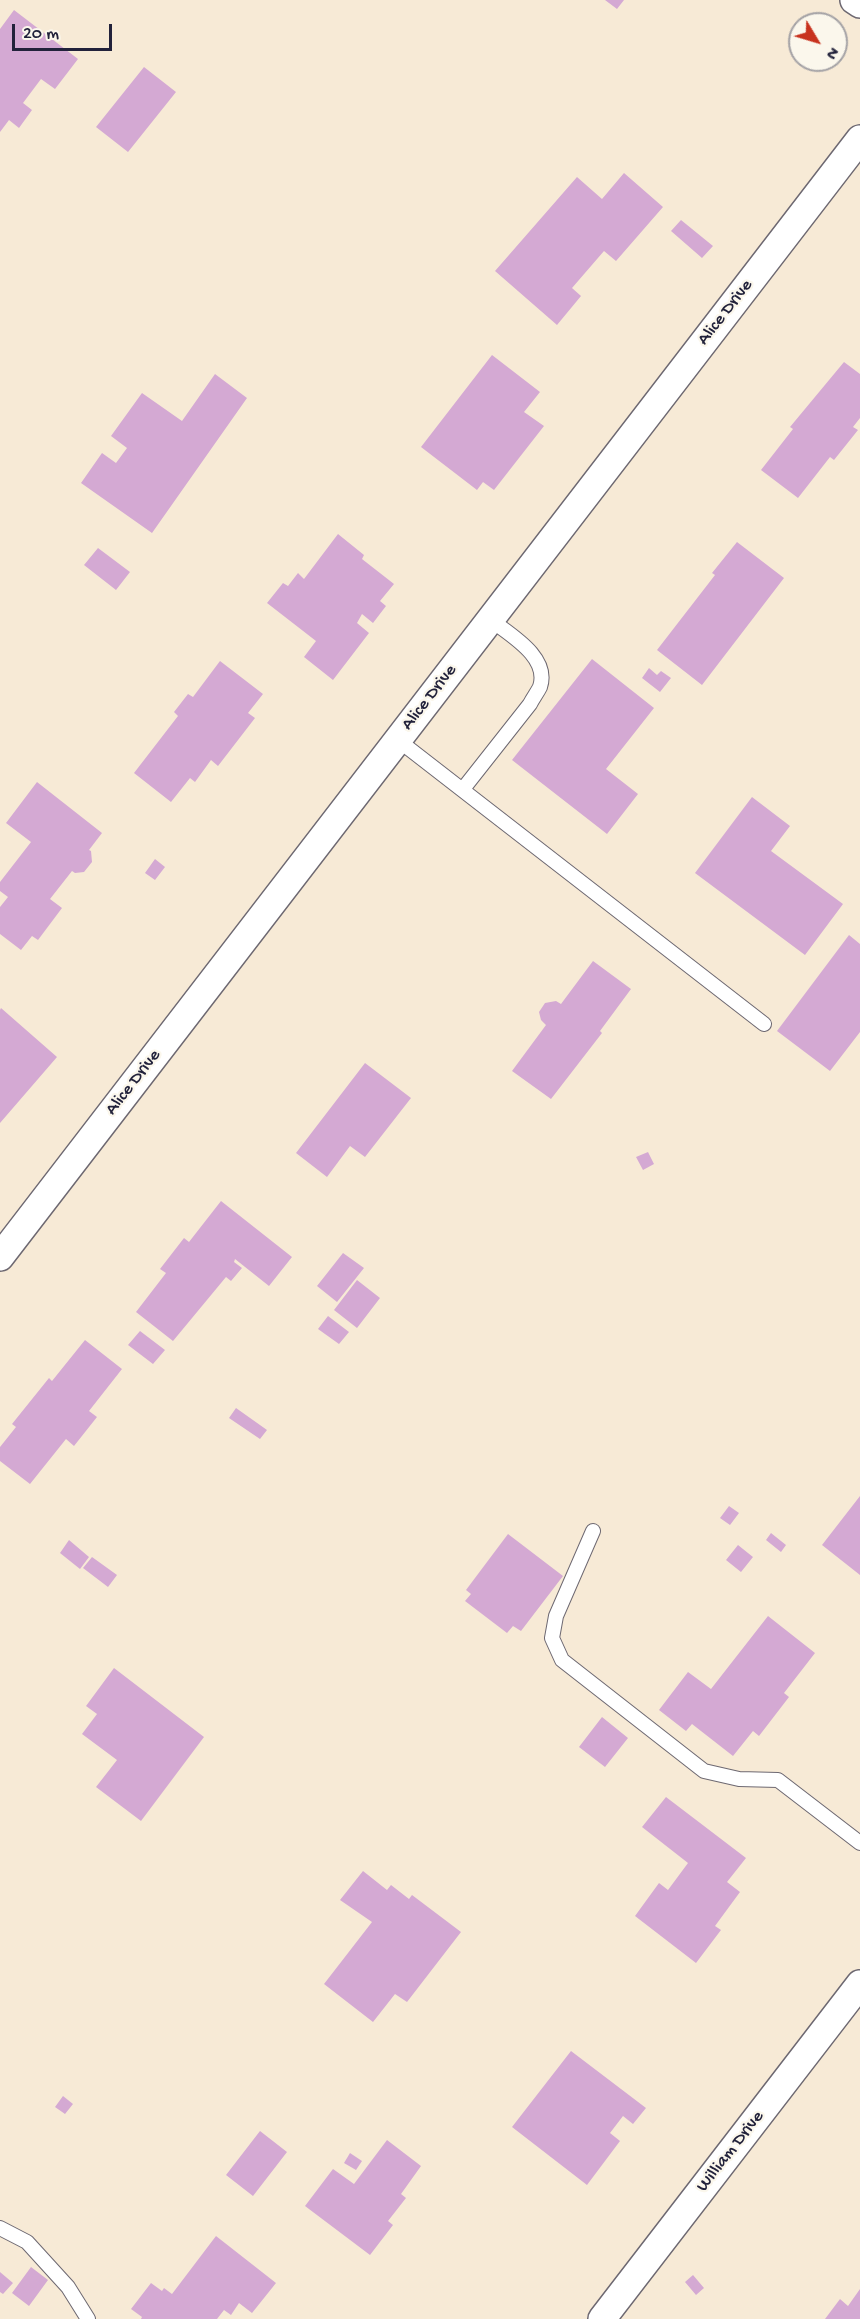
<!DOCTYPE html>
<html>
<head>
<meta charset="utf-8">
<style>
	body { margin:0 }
	#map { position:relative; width:860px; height:2319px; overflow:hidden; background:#f7ead6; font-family:"Gochi Hand",sans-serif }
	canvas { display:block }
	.north { position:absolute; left:788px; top:12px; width:60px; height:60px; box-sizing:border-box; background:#fbf7ec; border:2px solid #a4a2a5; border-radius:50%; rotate:128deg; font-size:16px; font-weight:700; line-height:24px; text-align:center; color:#22223b }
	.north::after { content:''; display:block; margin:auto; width:21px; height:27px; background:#c8321e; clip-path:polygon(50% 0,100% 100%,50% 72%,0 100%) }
	.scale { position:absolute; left:12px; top:24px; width:100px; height:27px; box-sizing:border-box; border:3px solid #22223b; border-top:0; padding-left:8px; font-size:18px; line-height:21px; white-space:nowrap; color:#22223b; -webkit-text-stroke:4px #fbf7ec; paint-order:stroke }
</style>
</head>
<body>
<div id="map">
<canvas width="860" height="2319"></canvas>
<div class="north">N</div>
<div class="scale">20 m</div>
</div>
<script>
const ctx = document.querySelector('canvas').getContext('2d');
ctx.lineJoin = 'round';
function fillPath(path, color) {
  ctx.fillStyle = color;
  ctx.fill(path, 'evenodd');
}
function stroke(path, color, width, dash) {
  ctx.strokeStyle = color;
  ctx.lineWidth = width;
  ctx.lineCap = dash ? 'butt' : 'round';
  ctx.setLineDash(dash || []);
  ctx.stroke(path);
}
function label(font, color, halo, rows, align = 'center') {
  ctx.font = font + ' "Gochi Hand",sans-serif';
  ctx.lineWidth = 4.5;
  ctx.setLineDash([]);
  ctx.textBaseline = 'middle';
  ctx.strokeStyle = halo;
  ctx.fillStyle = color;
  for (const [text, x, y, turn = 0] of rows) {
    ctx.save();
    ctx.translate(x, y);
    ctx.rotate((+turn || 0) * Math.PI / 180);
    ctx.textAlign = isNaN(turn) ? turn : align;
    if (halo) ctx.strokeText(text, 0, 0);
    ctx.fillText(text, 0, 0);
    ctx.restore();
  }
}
const building = new Path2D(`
	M605,0H624L617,9Z
	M14,10L78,59L55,89L41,79L23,103L32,110L19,128L9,120L0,132V29Z
	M144,67L176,92L128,152L96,127Z
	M624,173L663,207L616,261L604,251L572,288L581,296L557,325L495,271L577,177L602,199Z
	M681,220L713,246L702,258L671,231Z
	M492,355L540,392L524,412L544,426L494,490L483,482L477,490L421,447Z
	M844,362L860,374V418L853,427L858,430L834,460L830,457L798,498L761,470L793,429L790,427Z
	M215,374L247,398L152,533L81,483L102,453L116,463L127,448L111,436L142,393L182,421Z
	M338,534L364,555L362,559L394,584L380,601L386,606L373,623L362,614L357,623L369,633L333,680L304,657L316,641L267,603L283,583L288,586L298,573L304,579Z
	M737,542L784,578L702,685L657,650L715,575L712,573Z
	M98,548L130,572L116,590L84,565Z
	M592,659L654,708L606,769L638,794L607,834L512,760Z
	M220,661L263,694L248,713L255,718L218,766L211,760L195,782L190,778L171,802L134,773L178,716L174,712L188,694L193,697Z
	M649,668L657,675L661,671L671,678L660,692L642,678Z
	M37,782L102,833L89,850L91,851L92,862L84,872L75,873L72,871L50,899L62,908L38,940L32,936L21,950L0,934V907L8,897L0,891V882L31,842L6,823Z
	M752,797L790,826L771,851L843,904L805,955L695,873Z
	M155,859L165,867L155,880L145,873Z
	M849,935L860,944V1032L830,1071L777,1031Z
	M593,961L631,989L600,1031L602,1033L551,1099L512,1071L546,1025L541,1020L539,1012L545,1003L556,1001L561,1004Z
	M1,1008L57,1057L0,1123V1010Z
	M365,1063L411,1098L365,1157L350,1146L327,1177L296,1153Z
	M648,1152L654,1164L643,1170L636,1157Z
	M221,1201L292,1257L269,1286L235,1259L234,1262L242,1268L231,1281L226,1277L173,1341L136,1312L166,1273L160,1269L184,1238L189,1242Z
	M343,1253L364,1268L337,1302L317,1286Z
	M357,1280L380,1298L357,1328L334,1310Z
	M328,1316L349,1332L339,1344L318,1329Z
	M140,1331L165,1350L153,1364L128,1345Z
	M85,1340L122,1369L89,1411L97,1417L74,1446L66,1439L30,1484L0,1461V1447L16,1427L12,1424L49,1378L52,1381Z
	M236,1408L267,1430L260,1439L229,1418Z
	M860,1496V1575L822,1545Z
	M729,1506L739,1513L730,1525L720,1518Z
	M771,1533L786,1545L781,1552L766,1540Z
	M508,1534L563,1576L521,1631L513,1626L507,1633L465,1601L471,1594L466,1590Z
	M69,1540L89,1557L80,1569L60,1553Z
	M738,1545L753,1557L741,1572L726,1560Z
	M92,1557L117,1575L108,1587L83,1568Z
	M768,1616L815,1653L784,1693L789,1697L759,1736L753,1731L733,1756L692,1724L686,1731L659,1710L688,1672L711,1689Z
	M114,1668L204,1737L141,1821L96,1787L117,1760L82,1734L97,1714L86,1706Z
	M602,1717L628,1738L605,1767L579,1747Z
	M666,1797L746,1858L727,1882L740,1892L715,1926L721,1930L696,1963L635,1916L659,1883L668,1890L688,1863L642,1827Z
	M363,1871L387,1890L391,1885L409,1899L412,1895L461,1932L407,2002L395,1994L373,2022L324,1984L372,1922L340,1900Z
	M571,2051L646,2108L633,2124L623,2116L610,2133L620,2141L587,2185L512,2127Z
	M63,2096L73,2104L65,2114L55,2107Z
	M260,2131L287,2152L253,2196L226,2175Z
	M387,2140L421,2166L401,2194L406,2198L388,2221L393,2225L370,2255L305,2206L333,2169L354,2184Z
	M350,2153L362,2161L356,2170L344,2163Z
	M216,2236L276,2283L252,2313L239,2303L231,2315L224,2310L217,2319H141L142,2317L131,2309L151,2283L162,2291L164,2288L172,2294Z
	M31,2267L48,2280L29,2306L12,2293Z
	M0,2272L13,2283L3,2294L0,2292Z
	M693,2275L704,2288L696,2295L685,2282Z
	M860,2289V2319H825L840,2299L848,2306Z`);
const lane = new Path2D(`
	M398,740L764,1024
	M463,789L530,704C533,698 537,693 540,687C550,657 510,635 491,620
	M593,1531L556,1616L552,1638L562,1660L704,1771L739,1779L778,1780L860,1843
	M0,2228L27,2242L68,2287L88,2319`);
const street = new Path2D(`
	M854,0L860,4
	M0,1257L860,139
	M602,2319L860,1984`);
const streetNames = [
	["Alice Drive",726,313,-52],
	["Alice Drive",430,698,-52],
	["Alice Drive",134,1083,-52],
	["William Drive",731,2152,-52]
];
fillPath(building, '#d4a9d3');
stroke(lane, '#6d6871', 16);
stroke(street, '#6d6871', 30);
stroke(lane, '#fff', 14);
stroke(street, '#fff', 27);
label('18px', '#22223b', '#fbf7ec', streetNames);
</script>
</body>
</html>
